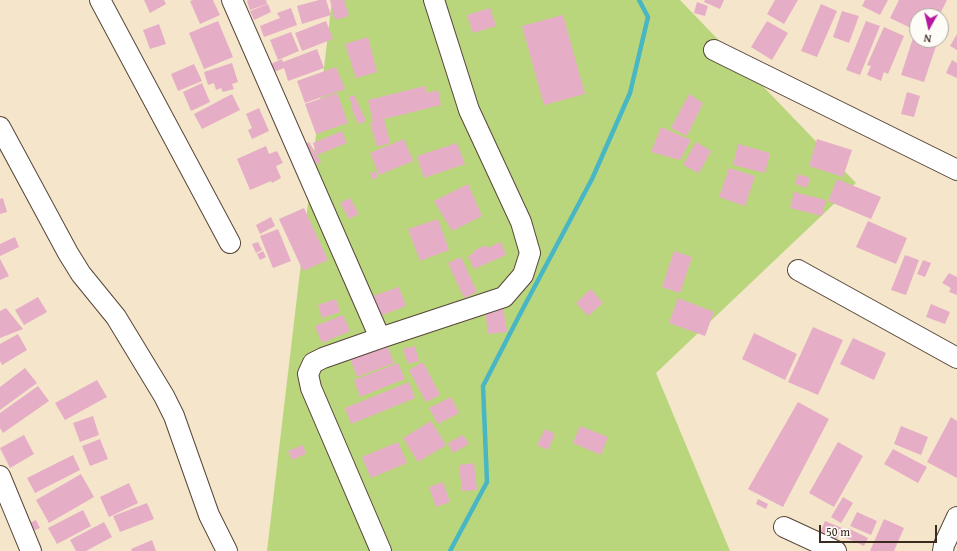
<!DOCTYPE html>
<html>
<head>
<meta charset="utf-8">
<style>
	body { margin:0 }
	#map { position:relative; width:957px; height:551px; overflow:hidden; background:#f4e5cb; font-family:"Gentium Book Plus",serif }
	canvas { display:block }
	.north { position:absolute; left:909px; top:8px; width:40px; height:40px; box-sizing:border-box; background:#fdfcf7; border:1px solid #afa8a0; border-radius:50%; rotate:188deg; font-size:11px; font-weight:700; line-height:16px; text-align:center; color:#3b2a1e }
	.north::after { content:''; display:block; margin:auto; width:14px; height:18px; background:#b5179e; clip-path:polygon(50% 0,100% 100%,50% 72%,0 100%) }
	.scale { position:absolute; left:819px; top:525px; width:118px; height:18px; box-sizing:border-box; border:2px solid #3b2a1e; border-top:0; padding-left:5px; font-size:12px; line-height:14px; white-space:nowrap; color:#3b2a1e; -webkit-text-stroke:3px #fdfcf7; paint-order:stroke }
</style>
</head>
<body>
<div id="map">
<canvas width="957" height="551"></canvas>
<div class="north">N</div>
<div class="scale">50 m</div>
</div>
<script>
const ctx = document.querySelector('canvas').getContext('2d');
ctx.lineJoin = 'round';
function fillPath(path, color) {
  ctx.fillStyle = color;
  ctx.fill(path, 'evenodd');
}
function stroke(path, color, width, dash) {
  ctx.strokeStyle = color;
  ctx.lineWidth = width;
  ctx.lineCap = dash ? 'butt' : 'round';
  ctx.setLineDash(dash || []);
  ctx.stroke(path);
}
const green = new Path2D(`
	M332,0H680L856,183L656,373L730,551H267Z`);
const stream = new Path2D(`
	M450,551L487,482L483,386L519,316L592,179L630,93L648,17L639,0`);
const building = new Path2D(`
	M144,0H164L166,4L150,13Z
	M193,0H213L220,15L200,24L190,1Z
	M249,0H266L267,4L250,10L247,1Z
	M319,0H326L331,15L302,24L297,6Z
	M330,0H344L349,16L335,20Z
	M705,0H724L720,9L704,2Z
	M775,0H798L784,24L767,14Z
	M865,0H888L880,15L862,6Z
	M899,0H947L939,16H917V31L890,18Z
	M697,2L708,6L705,16L694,13Z
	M268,4L271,12L254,20L250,11Z
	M821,4L837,11L817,57L801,51Z
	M291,8L297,25L264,37L260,26L280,18L277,13Z
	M490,8L496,26L473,33L467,15Z
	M842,11L859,16L849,43L833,37Z
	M563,15L585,94L544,105L522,26Z
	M218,21L233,57L204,69L189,33Z
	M326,21L333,39L302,51L295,33Z
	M767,21L788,33L772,60L751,47Z
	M866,21L880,26L860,75L846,70Z
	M159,24L166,44L150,49L143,30Z
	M884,27L904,36L888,74L884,72L881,81L867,75L871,66L867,65Z
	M291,32L299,51L278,60L270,40Z
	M957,34V50L950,46Z
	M368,37L377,72L356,78L345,44Z
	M913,38L936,46L924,82L901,75Z
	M317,49L324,68L288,81L284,68L274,72L271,64L282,59L283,62Z
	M952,60L957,63V78L946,73Z
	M232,63L238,82L232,84L234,89L223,92L221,88L216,90L214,83L208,85L204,72Z
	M194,64L202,81L178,91L171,74Z
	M336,67L345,89L305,103L297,81Z
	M202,83L210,102L191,111L183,92Z
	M425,86L427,93L438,90L441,105L384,119L390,143L377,147L370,123L373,122L368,100Z
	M907,92L920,96L914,117L901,114Z
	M337,93L348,123L316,134L305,104Z
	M232,94L240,110L202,129L194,114Z
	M689,94L703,103L687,136L671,128Z
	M354,95L366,121L358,124L351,107H353L349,97Z
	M259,108L269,131L252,139L248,130L252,128L246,114Z
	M661,127L691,140L680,160L651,152Z
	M342,131L347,143L317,155L313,143Z
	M404,139L413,161L379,175L370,153Z
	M817,139L852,150L843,177L809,166Z
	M309,142L321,162L313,166L301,147Z
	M696,142L711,151L699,173L683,165Z
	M457,143L465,164L424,178L417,156Z
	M738,144L770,153L765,173L733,165Z
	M266,146L269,154L277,151L283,163L276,166L281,178L272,183L271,181L250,190L237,159Z
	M729,168L755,176L745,206L719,197Z
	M375,171L378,177L373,180L370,173Z
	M798,174L810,178L807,188L795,184Z
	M837,179L881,197L871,219L828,201Z
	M468,184L482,216L452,231L434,201Z
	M794,192L826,200L822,216L790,208Z
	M3,198L7,212L0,214V199Z
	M350,198L359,214L349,219L340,203Z
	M304,208L328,260L303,271L279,219Z
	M271,217L275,226L260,234L256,225Z
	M438,219L449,250L420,261L408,229Z
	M868,221L907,238L896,264L856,247Z
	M278,229L291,261L273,268L260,236Z
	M15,237L19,247L0,256V244Z
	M258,242L262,250L256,253L252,244Z
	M501,242L506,255L474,269L468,256L474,253L473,251L486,245L487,248Z
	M263,251L266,257L260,260L257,254Z
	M674,251L692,257L680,293L662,287Z
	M905,255L919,260L906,295L891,290Z
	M461,257L477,292L464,298L448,263Z
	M0,259L9,276L0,280Z
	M923,260L931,263L925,277L917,274Z
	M949,273L957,277V295L949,292L951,288L942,283Z
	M399,287L406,306L380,316L373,296Z
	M591,289L603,303L588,316L576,303Z
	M38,297L47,312L24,325L15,310Z
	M678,298L714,312L705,336L669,323Z
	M336,299L340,312L322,318L318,305Z
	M931,304L950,312L945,324L926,317Z
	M503,306L507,332L488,334L485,309Z
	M6,308L23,329L0,338V311Z
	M343,315L350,331L322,343L315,326Z
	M813,327L843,340L818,395L788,382Z
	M754,333L797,354L785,380L742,359Z
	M18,334L27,350L2,365L0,361V344Z
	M853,338L886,353L874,380L840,364Z
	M387,345L394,363L357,377L350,359Z
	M415,346L419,361L408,364L403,349Z
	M423,362L440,395L426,402L409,370Z
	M398,363L405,379L360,397L354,380Z
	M25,368L37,383L0,410V387Z
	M97,380L107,397L65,420L55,403Z
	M409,382L415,398L351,424L345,408Z
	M38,386L49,401L3,433L0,428V413Z
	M451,397L459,413L438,424L429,408Z
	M798,402L829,419L783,507L748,489Z
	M93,416L99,435L80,442L73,423Z
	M951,417L957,421V478L927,462Z
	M431,421L446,445L418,462L403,438Z
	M580,426L608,437L601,455L573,443Z
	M901,426L928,437L921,455L894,444Z
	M545,429L555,434L548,450L537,445Z
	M24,435L34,454L10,468L0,448Z
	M463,435L469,444L453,453L448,443Z
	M100,439L108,459L90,466L82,446Z
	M398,442L407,463L371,478L362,457Z
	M838,442L863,456L834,507L809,493Z
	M303,445L306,454L292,460L288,451Z
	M893,449L927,467L918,483L884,464Z
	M73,455L80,470L35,493L27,478Z
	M474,463L477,490L462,491L459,465Z
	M81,474L94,497L49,523L36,500Z
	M443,482L450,502L436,507L429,487Z
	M129,483L138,503L109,517L100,497Z
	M843,497L853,503L841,523L831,517Z
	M758,499L768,504L766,509L756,504Z
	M147,503L154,519L120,532L113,516Z
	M83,510L91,526L57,544L48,528Z
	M857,512L877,521L871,535L850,526Z
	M884,519L904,528L894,551H870Z
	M36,520L40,528L33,531L29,523Z
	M825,521L842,528L836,541L820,533Z
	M104,522L112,537L86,551H76L70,540Z
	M848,528L868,538L864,546L844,537Z
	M152,540L156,551H132L131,549Z`);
const minor = new Path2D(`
	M100,0L230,243
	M232,0L380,338L323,358L313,363L308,374L311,388L381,551
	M714,50L957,170
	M0,127L68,253L81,274L116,317L164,396L174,416L209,515L227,551
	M798,270L957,358
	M380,338L504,297L523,275L530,253L521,222L469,110L434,0
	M0,476L31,551
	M784,527L836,551
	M943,551L944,545L957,517`);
fillPath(green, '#bad67c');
stroke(stream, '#49b6c3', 4.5);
fillPath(building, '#e6aec6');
stroke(minor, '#574638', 22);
stroke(minor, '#fff', 20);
</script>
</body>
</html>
